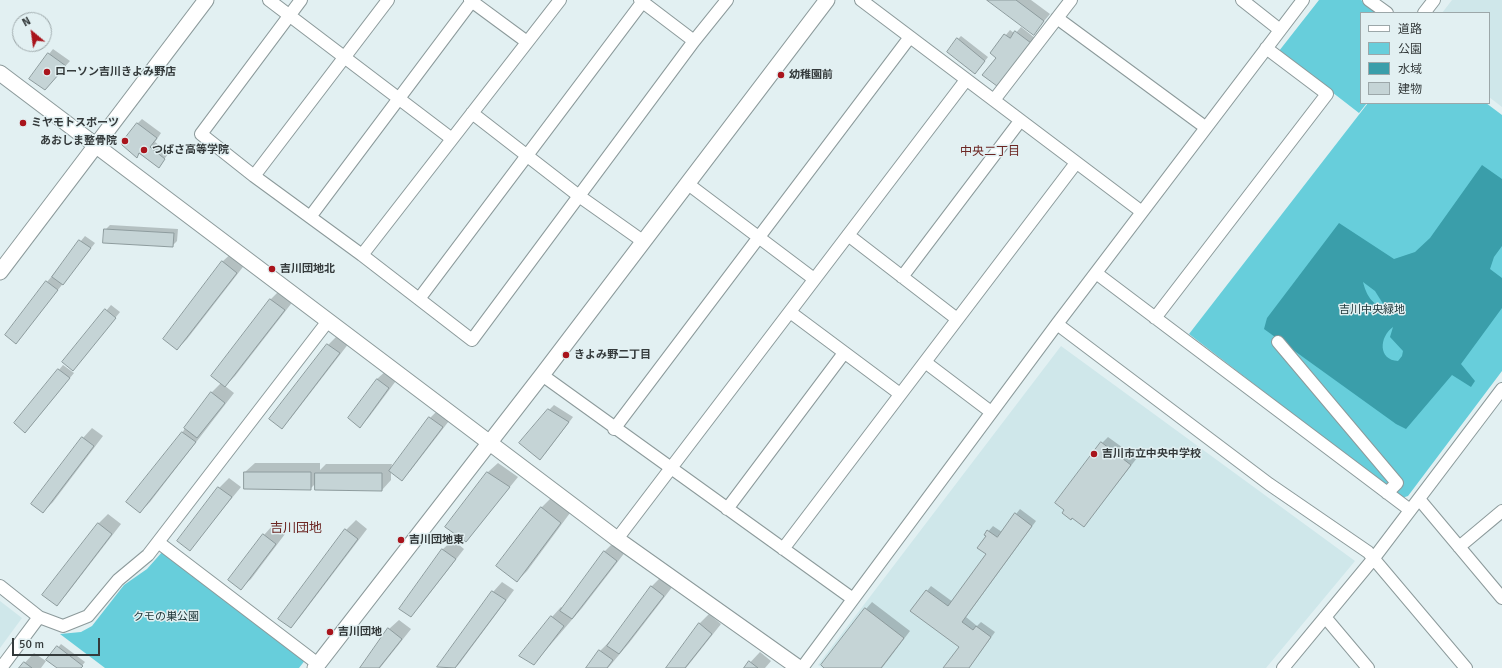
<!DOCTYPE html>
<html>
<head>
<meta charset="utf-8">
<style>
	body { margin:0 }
	#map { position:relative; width:1502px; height:668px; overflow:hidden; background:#e2f0f2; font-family:Signika,"Noto Sans JP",sans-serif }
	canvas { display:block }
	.legend { position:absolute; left:1360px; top:12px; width:130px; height:92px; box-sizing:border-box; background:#e2f0f2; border:1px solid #9ca7a9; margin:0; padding:5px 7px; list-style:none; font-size:12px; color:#343a3b }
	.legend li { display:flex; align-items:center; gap:8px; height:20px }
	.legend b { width:20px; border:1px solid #9ca7a9 }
	.north { position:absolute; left:12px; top:12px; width:40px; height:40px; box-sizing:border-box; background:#e2f0f2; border:1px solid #9ca7a9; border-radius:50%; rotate:331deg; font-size:11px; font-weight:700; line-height:16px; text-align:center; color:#343a3b }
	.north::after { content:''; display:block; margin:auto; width:14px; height:18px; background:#a9141c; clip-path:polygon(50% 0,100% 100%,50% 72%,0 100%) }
	.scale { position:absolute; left:12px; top:638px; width:88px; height:18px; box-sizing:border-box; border:2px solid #343a3b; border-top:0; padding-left:5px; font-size:12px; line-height:14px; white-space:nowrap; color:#343a3b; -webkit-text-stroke:3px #e2f0f2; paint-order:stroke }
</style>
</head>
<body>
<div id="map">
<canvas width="1502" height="668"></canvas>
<ul class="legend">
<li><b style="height:5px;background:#fff"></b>道路</li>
<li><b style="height:11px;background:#67cedb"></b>公園</li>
<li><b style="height:11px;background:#3a9eaa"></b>水域</li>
<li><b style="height:11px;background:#c5d4d6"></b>建物</li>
</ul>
<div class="north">N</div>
<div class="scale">50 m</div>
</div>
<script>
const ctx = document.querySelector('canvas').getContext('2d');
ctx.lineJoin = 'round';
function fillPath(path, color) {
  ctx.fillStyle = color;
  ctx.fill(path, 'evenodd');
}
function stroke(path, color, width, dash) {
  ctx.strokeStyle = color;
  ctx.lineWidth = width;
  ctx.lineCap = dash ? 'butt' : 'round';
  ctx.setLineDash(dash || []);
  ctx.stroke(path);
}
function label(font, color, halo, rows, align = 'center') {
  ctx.font = font + ' Signika,"Noto Sans JP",sans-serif';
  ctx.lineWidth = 3;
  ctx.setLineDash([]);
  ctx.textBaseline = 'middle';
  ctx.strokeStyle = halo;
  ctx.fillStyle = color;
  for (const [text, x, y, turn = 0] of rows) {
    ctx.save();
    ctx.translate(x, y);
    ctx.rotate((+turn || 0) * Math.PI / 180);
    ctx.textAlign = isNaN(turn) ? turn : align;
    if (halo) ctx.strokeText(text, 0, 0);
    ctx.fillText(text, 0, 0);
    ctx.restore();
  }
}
const built = new Path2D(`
	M1452,0H1502V107L1489,97V13H1442Z
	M1061,346L1355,561L1266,668H823L818,665Z
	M0,601L22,618L0,648Z`);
const green = new Path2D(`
	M1319,0H1361L1379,13H1361V103H1367L1359,113L1279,51Z
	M1368,103H1486L1502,115V371L1408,496L1402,498L1189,334Z
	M163,551L306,659L299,668H105L60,634L81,632L92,626L124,585L147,569Z`);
const water = new Path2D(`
	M1482,165L1502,179V246L1494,257L1490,269L1502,278V308L1461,364L1475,381L1471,387L1452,375L1406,429L1396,424L1264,329L1267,318L1339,223L1394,259L1415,252L1430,238ZM1363,282L1375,291L1385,307C1372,306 1366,294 1363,282ZM1393,327L1390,337L1403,351L1402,356L1398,361C1378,360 1379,337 1393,327Z`);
const shadow = new Path2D(`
	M989,0H1031L1050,14L1034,33Z
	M1021,27L1035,38L1002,80L997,58L991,53L1010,30L1015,34Z
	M961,36L988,57L978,70L958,39Z
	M53,49L70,61L49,84V54Z
	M142,119L161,133L155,142L169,153L158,167L140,153L137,156V124Z
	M110,225L178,229L177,241L172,246L105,230Z
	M85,236L95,243L16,343L47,282Z
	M233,252L246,263L187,339L177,349L164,339L223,261Z
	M280,290L294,300L235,376L225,386L234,393L150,502L140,512L185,428L212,392L221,383L212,376L271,299Z
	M111,305L120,312L78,364L64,362Z
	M338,335L349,343L291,418L282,427L328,345Z
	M63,365L74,373L30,427L15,423Z
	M387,370L398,378L369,417L360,427L377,379Z
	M554,405L573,417L545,454L549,410Z
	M440,408L452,417L411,470L402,479L391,471V480L382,490L316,483L310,489L245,472L255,463H320V470L326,464H392L391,469L430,418Z
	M92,428L103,436L53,502L43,512L83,438Z
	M1108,437L1137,458L1084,526L1102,443Z
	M498,463L518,477L466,541L447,526L488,472Z
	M229,478L241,487L190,549L219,488Z
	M551,498L570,513L527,571L517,581L541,508Z
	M1020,509L1036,521L966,617L977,626L981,622L995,632L969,668H944L960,646L927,591L931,586L953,602L988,554L987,536L985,535L993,526L1002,532Z
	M108,514L121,524L66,595L57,604L98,524Z
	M356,520L367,529L300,617L291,627L346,530Z
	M273,525L285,534L251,579L241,588L264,535Z
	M453,540L464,549L420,606L411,615L400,608L443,549Z
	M614,542L626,551L582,608L534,664L552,617L561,607L563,608L605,551Z
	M661,577L673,586L629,643L608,668H587L600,651L610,641L611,642L652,586Z
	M502,582L514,590L459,664L455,668L438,667L493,592Z
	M872,602L910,631L882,668H826L866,609Z
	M709,614L721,624L686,668H667L699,624Z
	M399,620L411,629L380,668H361L389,629Z
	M61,644L85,662L80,668H58L48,660Z
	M760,652L771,661L765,668H745Z
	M34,653L46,661L41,668H20Z`);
const building = new Path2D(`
	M987,0H1016L1044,21L1034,35Z
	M1015,31L1031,43L997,86L982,75L996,58L990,53L1004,34L1010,38Z
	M957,38L985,61L975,74L947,52Z
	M48,53L66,66L45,90L29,79Z
	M137,123L157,138L150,147L165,159L159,168L139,153L137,158L122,145V142Z
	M104,229L174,233L173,247L103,243Z
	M79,240L91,248L63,285L52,277Z
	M222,261L237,273L177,350L163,339Z
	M46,281L58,290L16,344L5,335Z
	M270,299L285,310L225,387L211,376Z
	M105,309L116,318L73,371L62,362Z
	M327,344L340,353L282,429L269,419Z
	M58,369L70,378L25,433L14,423Z
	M377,379L389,388L360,428L348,418Z
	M211,392L225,403L197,438L184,428Z
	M548,409L569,422L540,460L519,443Z
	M429,417L443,427L402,481L389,471Z
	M182,432L196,442L140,513L126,502Z
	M82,437L94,446L43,513L31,504Z
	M1101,442L1131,465L1084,527L1072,518L1071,520L1062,513L1064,510L1055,503Z
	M244,472H311V490L244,489Z
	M487,472L510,487L466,542L445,527Z
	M315,473H382V491L315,490Z
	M218,487L232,497L190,551L177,541Z
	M541,507L561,523L517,582L496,566Z
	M1015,513L1032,526L962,622L973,630L976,626L991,637L969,668H943L959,647L910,611L926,590L948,606L986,554L977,548L986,536L984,535L987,530L997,537Z
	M98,523L112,534L57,606L42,595Z
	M345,529L358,539L291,628L278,619Z
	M263,534L276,544L241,590L228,580Z
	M442,549L456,559L411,617L399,609Z
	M604,551L617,561L572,619L560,611Z
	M651,586L664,596L619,654L607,646Z
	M492,591L506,600L455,668L437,667Z
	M865,608L904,638L881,668H824L821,665Z
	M551,616L564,626L534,665L519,656Z
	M699,623L712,634L685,668H666Z
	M388,628L402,639L379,668H360Z
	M57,646L83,666L81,668H57L46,660Z
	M599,650L613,660L607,668H586Z
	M749,661L758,668H744Z
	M24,662L32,668H19Z`);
const minor = new Path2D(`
	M269,0L452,139
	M301,0L201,134L254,176L362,255L472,340L694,41L727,0
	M470,0L527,42
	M640,0L694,41
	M861,0L1142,212
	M1242,0L1280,30
	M1369,0L1387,13
	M1424,13L1434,0
	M1057,18L1205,127
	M994,100L1071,0
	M472,113L579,196L644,242
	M254,176L388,0
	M688,184L814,279
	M310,217L472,1
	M848,235L957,319
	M362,255L560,0
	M1096,273L1410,510
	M902,277L1020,121
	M419,299L644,0
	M790,312L900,394
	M1155,318L1327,94L1266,48
	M1057,324L1269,484L1368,552L1466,668
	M1278,342L1397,483L1387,493
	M925,362L991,412
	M542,375L853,599
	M614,429L910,37
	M1419,499L1502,598
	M727,509L844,353
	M617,539L966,80
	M158,542L318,664
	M1459,547L1502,511
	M783,549L1076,163
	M0,586L39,617L63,626L88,616L118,580L148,555L328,321
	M1325,617L1368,668
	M1,668L39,617
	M802,668L1057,324L1303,0
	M1283,668L1374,558L1502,389`);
const tertiary = new Path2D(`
	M0,73L617,539L799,668
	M0,272L206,0
	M315,668L542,375L827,0`);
const markers = [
	[47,72,4,"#a9141c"],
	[781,75,4,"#a9141c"],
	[23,123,4,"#a9141c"],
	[125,141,4,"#a9141c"],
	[144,150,4,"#a9141c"],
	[272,269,4,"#a9141c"],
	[566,355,4,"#a9141c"],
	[1094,454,4,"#a9141c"],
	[401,540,4,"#a9141c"],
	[330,632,4,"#a9141c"]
];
const poiNames = [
	["ローソン吉川きよみ野店",55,72],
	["幼稚園前",789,75],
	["ミヤモトスポーツ",31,123],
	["あおしま整骨院",117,141,"right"],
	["つばさ高等学院",152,150],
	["吉川団地北",280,269],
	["きよみ野二丁目",574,355],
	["吉川市立中央中学校",1102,454],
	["吉川団地東",409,540],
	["吉川団地",338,632]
];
const parkNames = [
	["吉川中央緑地",1372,310],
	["クモの巣公園",166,617]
];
const neighbourhoodNames = [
	["中央二丁目",990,152]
];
const quarterNames = [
	["吉川団地",296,529]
];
fillPath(built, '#cfe7ea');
fillPath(green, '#67cedb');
fillPath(water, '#3a9eaa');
fillPath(shadow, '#0003');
fillPath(building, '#c5d4d6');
stroke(building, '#8d9b9d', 1);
stroke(minor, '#8c9a9b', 14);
stroke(tertiary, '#8c9a9b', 17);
stroke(minor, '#fff', 12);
stroke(tertiary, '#fff', 15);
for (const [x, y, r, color] of markers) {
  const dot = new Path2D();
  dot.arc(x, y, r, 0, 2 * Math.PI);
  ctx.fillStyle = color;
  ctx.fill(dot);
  stroke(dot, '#e2f0f2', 1.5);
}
label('bold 11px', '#343a3b', '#e2f0f2', poiNames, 'left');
label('11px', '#21383b', '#e2f0f2', parkNames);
label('12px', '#6c2623', '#e2f0f2', neighbourhoodNames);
label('13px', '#6c2623', '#e2f0f2', quarterNames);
</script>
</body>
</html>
